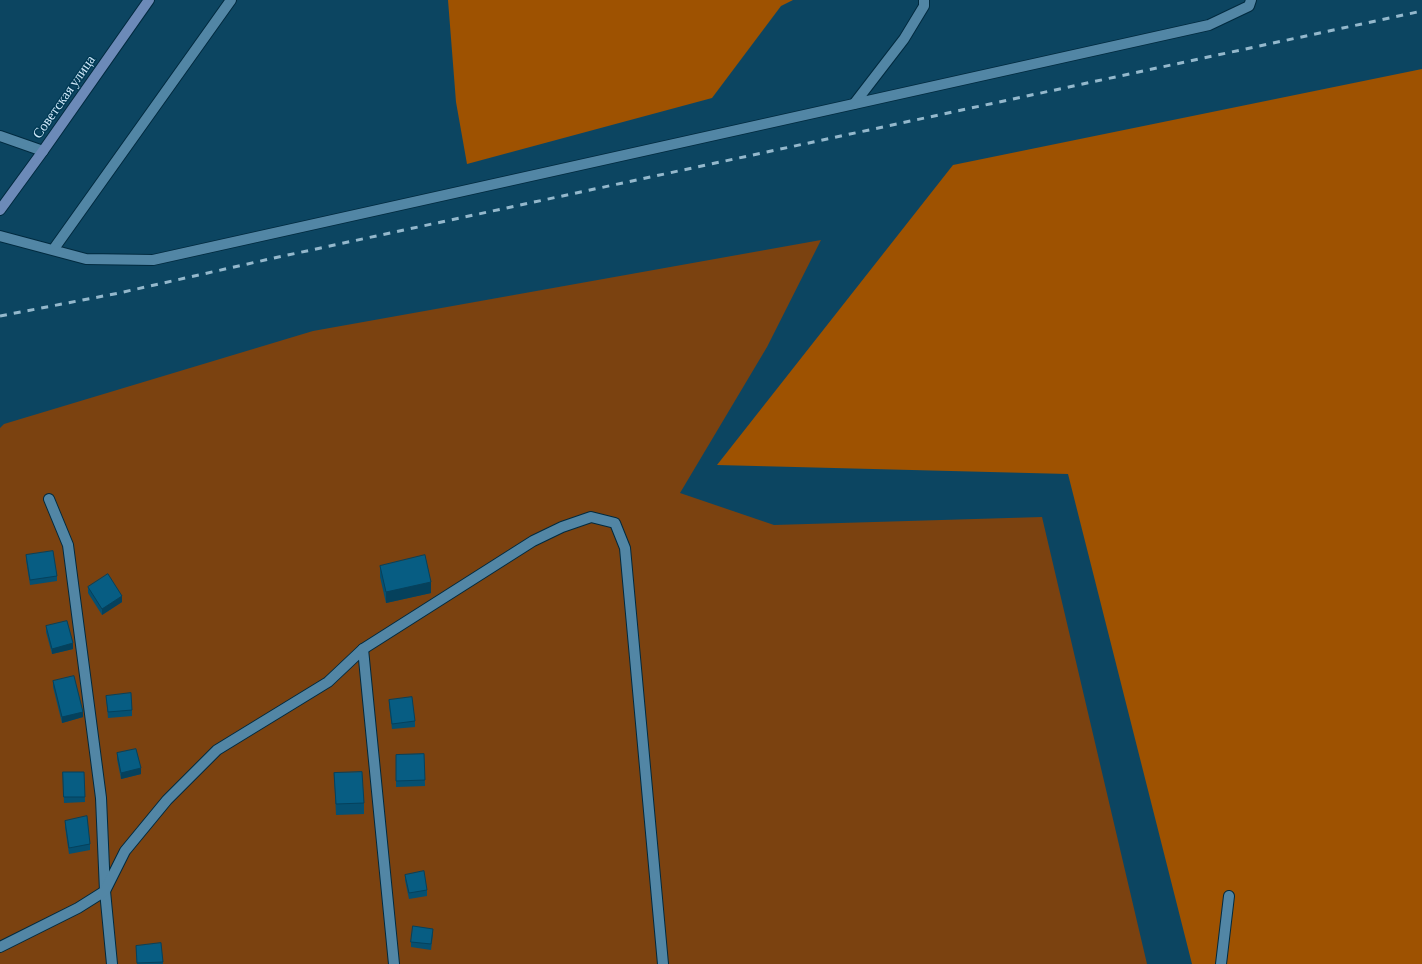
<!DOCTYPE html>
<html>
<head>
<meta charset="utf-8">
<style>
	body { margin:0 }
	canvas { display:block; background:#0c4561 }
</style>
</head>
<body>
<canvas width="1422" height="964"></canvas>
<script>
const ctx = document.querySelector('canvas').getContext('2d');
ctx.lineJoin = 'round';
function fillPath(path, color) {
  ctx.fillStyle = color;
  ctx.fill(path, 'evenodd');
}
function stroke(path, color, width, dash) {
  ctx.strokeStyle = color;
  ctx.lineWidth = width;
  ctx.lineCap = dash ? 'butt' : 'round';
  ctx.setLineDash(dash || []);
  ctx.stroke(path);
}
function label(font, color, halo, rows, align = 'center') {
  ctx.font = font + ' "Crimson Pro",serif';
  ctx.lineWidth = 3;
  ctx.setLineDash([]);
  ctx.textBaseline = 'middle';
  ctx.strokeStyle = halo;
  ctx.fillStyle = color;
  for (const [text, x, y, turn = 0] of rows) {
    ctx.save();
    ctx.translate(x, y);
    ctx.rotate((+turn || 0) * Math.PI / 180);
    ctx.textAlign = isNaN(turn) ? turn : align;
    if (halo) ctx.strokeText(text, 0, 0);
    ctx.fillText(text, 0, 0);
    ctx.restore();
  }
}
const green = new Path2D(`
	M821,240L767,347L680,493L774,525L1042,517L1147,964H0V428L4,424L313,331Z`);
const forest = new Path2D(`
	M448,0H793L781,6L712,98L467,164L456,102Z
	M1422,69V964H1192L1068,474L717,465L953,165Z`);
const service = new Path2D(`
	M854,104L904,39L924,6V0
	M0,136L43,151
	M49,499L68,545L101,798L105,891L112,964
	M363,649L394,964`);
const minor = new Path2D(`
	M0,236L86,259L153,260L1209,25L1249,6L1251,0
	M53,250L231,0
	M0,947L78,908L105,891L125,851L167,800L217,750L328,682L363,649L533,541L562,527L591,517L615,523L625,548L663,964
	M1221,964L1229,896`);
const secondary = new Path2D(`
	M0,210L43,151L149,0`);
const rail = new Path2D(`
	M0,316L119,293L274,258L1422,11`);
const wall = new Path2D(`
	M26,555L57,576V581L30,585L26,560Z
	M380,566L431,593L386,603L380,577Z
	M88,587L122,602L102,615L88,593Z
	M46,626L73,649L52,654L46,632Z
	M53,681L83,717L62,723L53,687Z
	M106,696L132,710V716L108,718Z
	M389,700L415,721V727L392,729L389,705Z
	M117,753L141,774L121,779L117,759Z
	M424,754L425,786L396,787V755Z
	M63,772H84L85,802L64,803Z
	M334,773L364,803V814L336,815Z
	M65,821L90,844V850L69,854L65,827Z
	M405,875L427,890V896L409,899L405,880Z
	M433,934L431,950L411,947V942Z
	M136,946L163,962V964H137Z`);
const shadedWall = new Path2D(`
	M431,582V593L386,603V592Z
	M122,596V602L102,615V609Z
	M73,643V649L52,654V649Z
	M83,712V717L62,723V717Z
	M141,768V774L121,779V773Z`);
const building = new Path2D(`
	M53,551L57,576L30,580L26,555Z
	M425,555L431,582L386,592L380,566Z
	M108,574L122,596L102,609L88,587Z
	M67,621L73,643L52,649L46,626Z
	M74,676L83,712L62,717L53,681Z
	M131,693L132,710L108,712L106,696Z
	M412,697L415,721L392,724L389,700Z
	M136,749L141,768L121,773L117,753Z
	M424,754L425,780L396,781V755Z
	M63,772H84L85,797H64Z
	M362,772L364,803L336,804L334,773Z
	M87,816L90,844L69,848L65,821Z
	M424,871L427,890L409,893L405,875Z
	M413,926L433,929L431,944L411,942Z
	M161,943L163,962L137,963L136,946Z`);
const streetNames = [
	["Советская улица",64,97,-55]
];
fillPath(green, '#7b4210');
fillPath(forest, '#9e5201');
stroke(service, '#002a3f', 12);
stroke(minor, '#002a3f', 12);
stroke(secondary, '#002a3f', 12);
stroke(service, '#5286a5', 10);
stroke(minor, '#5286a5', 10);
stroke(secondary, '#6c8ab8', 10);
stroke(rail, '#94b8cc', 3, [7, 7]);
fillPath(wall, '#065071');
fillPath(shadedWall, '#05415c');
fillPath(building, '#075d83');
stroke(building, '#05415c', 1);
label('14px', '#d0eafb', '#003a55', streetNames);
</script>
</body>
</html>
